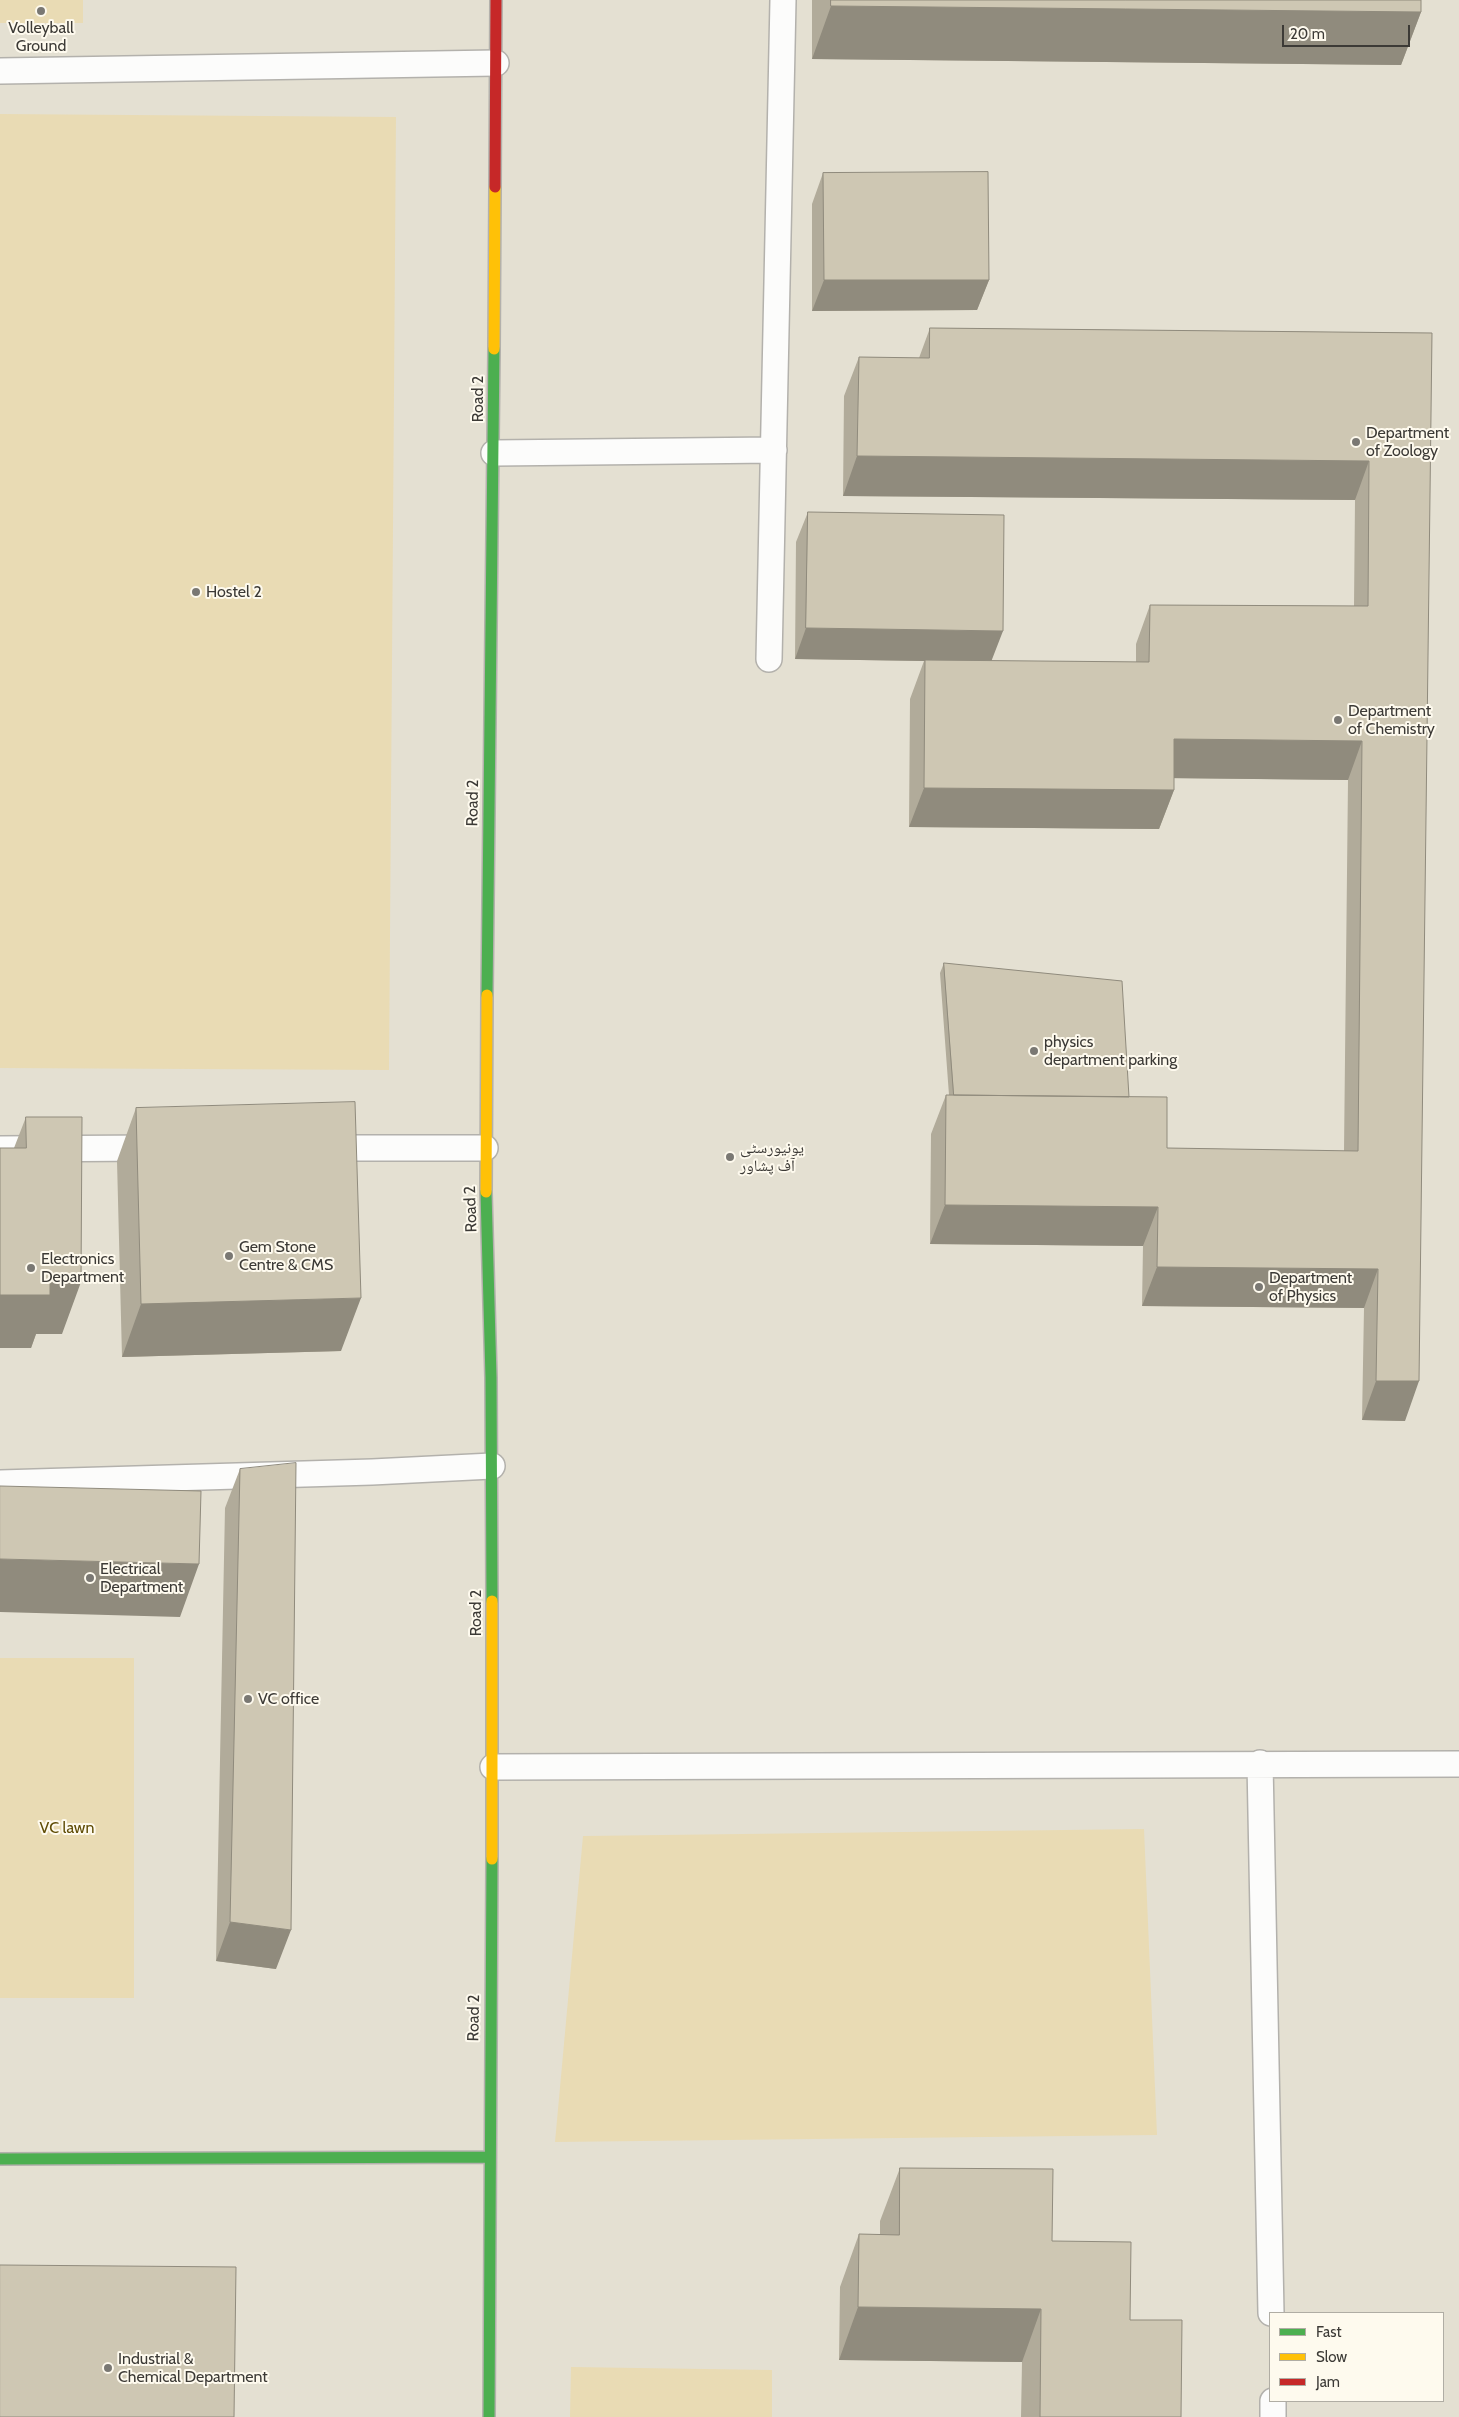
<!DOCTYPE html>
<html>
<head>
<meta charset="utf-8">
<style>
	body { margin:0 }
	#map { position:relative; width:1459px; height:2417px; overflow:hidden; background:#eeebe4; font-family:Cabin,sans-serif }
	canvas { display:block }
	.legend { position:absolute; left:1269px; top:2312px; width:175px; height:90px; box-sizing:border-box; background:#fefaee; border:1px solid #b0ada4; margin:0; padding:6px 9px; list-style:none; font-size:15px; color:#3c3a36 }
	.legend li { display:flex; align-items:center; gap:10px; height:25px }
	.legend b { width:25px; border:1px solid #b0ada4 }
	.scale { position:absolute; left:1282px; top:25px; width:128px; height:22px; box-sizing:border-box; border:2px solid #3c3a36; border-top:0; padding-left:6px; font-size:15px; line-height:18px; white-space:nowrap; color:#3c3a36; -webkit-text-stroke:4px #fefaee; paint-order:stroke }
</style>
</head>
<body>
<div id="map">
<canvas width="1459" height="2417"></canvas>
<ul class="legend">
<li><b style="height:6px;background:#4caf50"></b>Fast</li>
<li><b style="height:6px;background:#ffc107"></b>Slow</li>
<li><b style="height:6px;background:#c62828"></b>Jam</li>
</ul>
<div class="scale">20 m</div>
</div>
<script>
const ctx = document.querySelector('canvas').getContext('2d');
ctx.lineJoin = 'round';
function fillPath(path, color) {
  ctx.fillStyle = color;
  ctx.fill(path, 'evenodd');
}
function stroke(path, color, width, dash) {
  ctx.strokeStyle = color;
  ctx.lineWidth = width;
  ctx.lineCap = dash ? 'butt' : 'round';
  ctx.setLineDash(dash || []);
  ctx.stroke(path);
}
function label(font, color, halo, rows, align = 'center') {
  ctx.font = font + ' Cabin,"Noto Naskh Arabic",sans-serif';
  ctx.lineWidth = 4;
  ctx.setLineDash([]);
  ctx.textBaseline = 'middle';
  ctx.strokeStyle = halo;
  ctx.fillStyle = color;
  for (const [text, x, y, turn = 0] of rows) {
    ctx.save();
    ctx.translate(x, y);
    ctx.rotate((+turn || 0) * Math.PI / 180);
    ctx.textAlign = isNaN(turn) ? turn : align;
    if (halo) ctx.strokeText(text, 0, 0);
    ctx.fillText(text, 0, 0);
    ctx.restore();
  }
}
const built = new Path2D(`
	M0,0H1459V2417H0ZM1270,2313H1443V2401H1270Z`);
const green = new Path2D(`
	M0,0H83V23H0Z
	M0,114L396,117L389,1070L0,1068Z
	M0,1658H134V1998H0Z
	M1144,1829L1157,2135L555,2142L583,1836Z
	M571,2367L772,2370V2417H570Z`);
const lane = new Path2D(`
	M0,71L496,63
	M494,453L774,450
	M769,659L783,0
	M323,1148H485
	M0,1149L155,1148
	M0,1483L372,1472L492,1466
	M1260,1763L1271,2313
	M493,1767L1459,1764
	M1273,2401V2417`);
const fast = new Path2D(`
	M487,995L494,349
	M486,1192L491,1378L492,1601
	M0,2159L489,2157
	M489,2417L492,1859`);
const slow = new Path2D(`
	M494,349L495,187
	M486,1192L487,995
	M492,1601V1859`);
const jam = new Path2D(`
	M495,187L496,0`);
const wall = new Path2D(`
	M812,0H1421V12L1401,65L812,59Z
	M823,173L989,280L977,310L812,311V204Z
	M930,328L1432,333L1405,1421L1362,1420L1364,1308L1142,1306L1143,1246L930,1244L931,1134L946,1095H949L940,973L944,963L1129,1097L1167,1148L1344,1151L1348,780L1174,778V790L1159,829L909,827L910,699L924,661L795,659L796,542L808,512L992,661L1136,662V644L1150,605L1354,606L1355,500L843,496L844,396L859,357L919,358Z
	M136,1108L341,1351L122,1357L117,1161Z
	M26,1117L62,1334H36L31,1348H0V1148H14Z
	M240,1469L276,1969L216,1961L225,1508Z
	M900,2168L1052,2241L1130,2320L1181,2417H1021L1022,2362L839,2360L840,2287L859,2234L880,2235V2221Z`);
const shadedWall = new Path2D(`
	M831,6L1421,12L1401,65L812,59Z
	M824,280H989L977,310L812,311Z
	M857,456L1369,461L1355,500L843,496Z
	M806,628L1003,631L991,662L795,659Z
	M1174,739L1362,741L1348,780L1160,778Z
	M924,788L1174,790L1159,829L909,827Z
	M945,1205L1158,1207L1143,1246L930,1244Z
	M1157,1267L1378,1269L1364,1308L1142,1306Z
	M50,1281L81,1282L62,1334H36L31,1348H0V1295Z
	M361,1298L341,1351L122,1357L141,1304Z
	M1376,1381H1419L1405,1421L1362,1420Z
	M0,1559L199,1564L180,1617L0,1612Z
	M230,1922L291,1930L276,1969L216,1961Z
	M858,2307L1041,2309L1022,2362L839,2360Z`);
const building = new Path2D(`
	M831,0H1421V12L831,6Z
	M988,172L989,280H824L823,173Z
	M930,328L1432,333L1419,1381H1376L1378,1269L1157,1267L1158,1207L945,1205L946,1095L1167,1097V1148L1358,1151L1362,741L1174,739V790L924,788L925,660L1149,662L1150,605L1368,606L1369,461L857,456L859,357L929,358Z
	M808,512L1004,515L1003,631L806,628Z
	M944,963L1122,981L1129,1097L954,1095Z
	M355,1102L361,1298L141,1304L136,1108Z
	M26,1117H82L81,1282L50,1281V1295H0V1148H26Z
	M296,1463L291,1930L230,1922L240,1469Z
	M0,1486L201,1491L199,1564L0,1559Z
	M900,2168L1053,2169L1052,2241L1131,2242L1130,2320H1182L1181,2417H1040L1041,2309L858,2307L859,2234L899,2235Z
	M0,2265L236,2267L234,2417H0Z`);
const markers = [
	[41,11,5,"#7a7873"],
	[1356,442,5,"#7a7873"],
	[196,592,5,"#7a7873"],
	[1338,720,5,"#7a7873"],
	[1034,1051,5,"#7a7873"],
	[730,1157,5,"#7a7873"],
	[229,1256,5,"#7a7873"],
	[31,1268,5,"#7a7873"],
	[1259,1287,5,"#7a7873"],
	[90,1578,5,"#7a7873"],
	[248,1699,5,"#7a7873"],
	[108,2368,5,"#7a7873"]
];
const poiNames = [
	["Volleyball",41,28,"center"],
	["Ground",41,46,"center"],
	["Department",1366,433],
	["of Zoology",1366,451],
	["Hostel 2",206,592],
	["Department",1348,711],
	["of Chemistry",1348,729],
	["physics",1044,1042],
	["department parking",1044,1060],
	["یونیورسٹی",740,1148],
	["آف پشاور",740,1166],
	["Gem Stone",239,1247],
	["Centre & CMS",239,1265],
	["Electronics",41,1259],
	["Department",41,1277],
	["Department",1269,1278],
	["of Physics",1269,1296],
	["Electrical",100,1569],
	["Department",100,1587],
	["VC office",258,1699],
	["Industrial &",118,2359],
	["Chemical Department",118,2377]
];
const streetNames = [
	["Road 2",478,399,-90],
	["Road 2",473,803,-89],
	["Road 2",471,1209,-92],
	["Road 2",476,1613,-90],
	["Road 2",474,2018,-89]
];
const parkNames = [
	["VC lawn",67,1828]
];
fillPath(built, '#e4e0d2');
fillPath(green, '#e9dbb4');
stroke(lane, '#b3b1ac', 28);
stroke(fast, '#b3b1ac', 14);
stroke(slow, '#b3b1ac', 14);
stroke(jam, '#b3b1ac', 14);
stroke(lane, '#fcfcfb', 25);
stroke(fast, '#4caf50', 11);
stroke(slow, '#ffc107', 11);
stroke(jam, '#c62828', 11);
fillPath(wall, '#b1ab9a');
fillPath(shadedWall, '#908b7d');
fillPath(building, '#cec7b3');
stroke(building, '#908b7d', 1);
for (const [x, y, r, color] of markers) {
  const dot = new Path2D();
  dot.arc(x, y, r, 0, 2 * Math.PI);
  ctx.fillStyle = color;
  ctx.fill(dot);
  stroke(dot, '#fefaee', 2);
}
label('16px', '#3c3a36', '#fefaee', poiNames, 'left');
label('16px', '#3c3a36', '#fefaee', streetNames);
label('16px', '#604d06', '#fefaee', parkNames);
</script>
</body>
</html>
